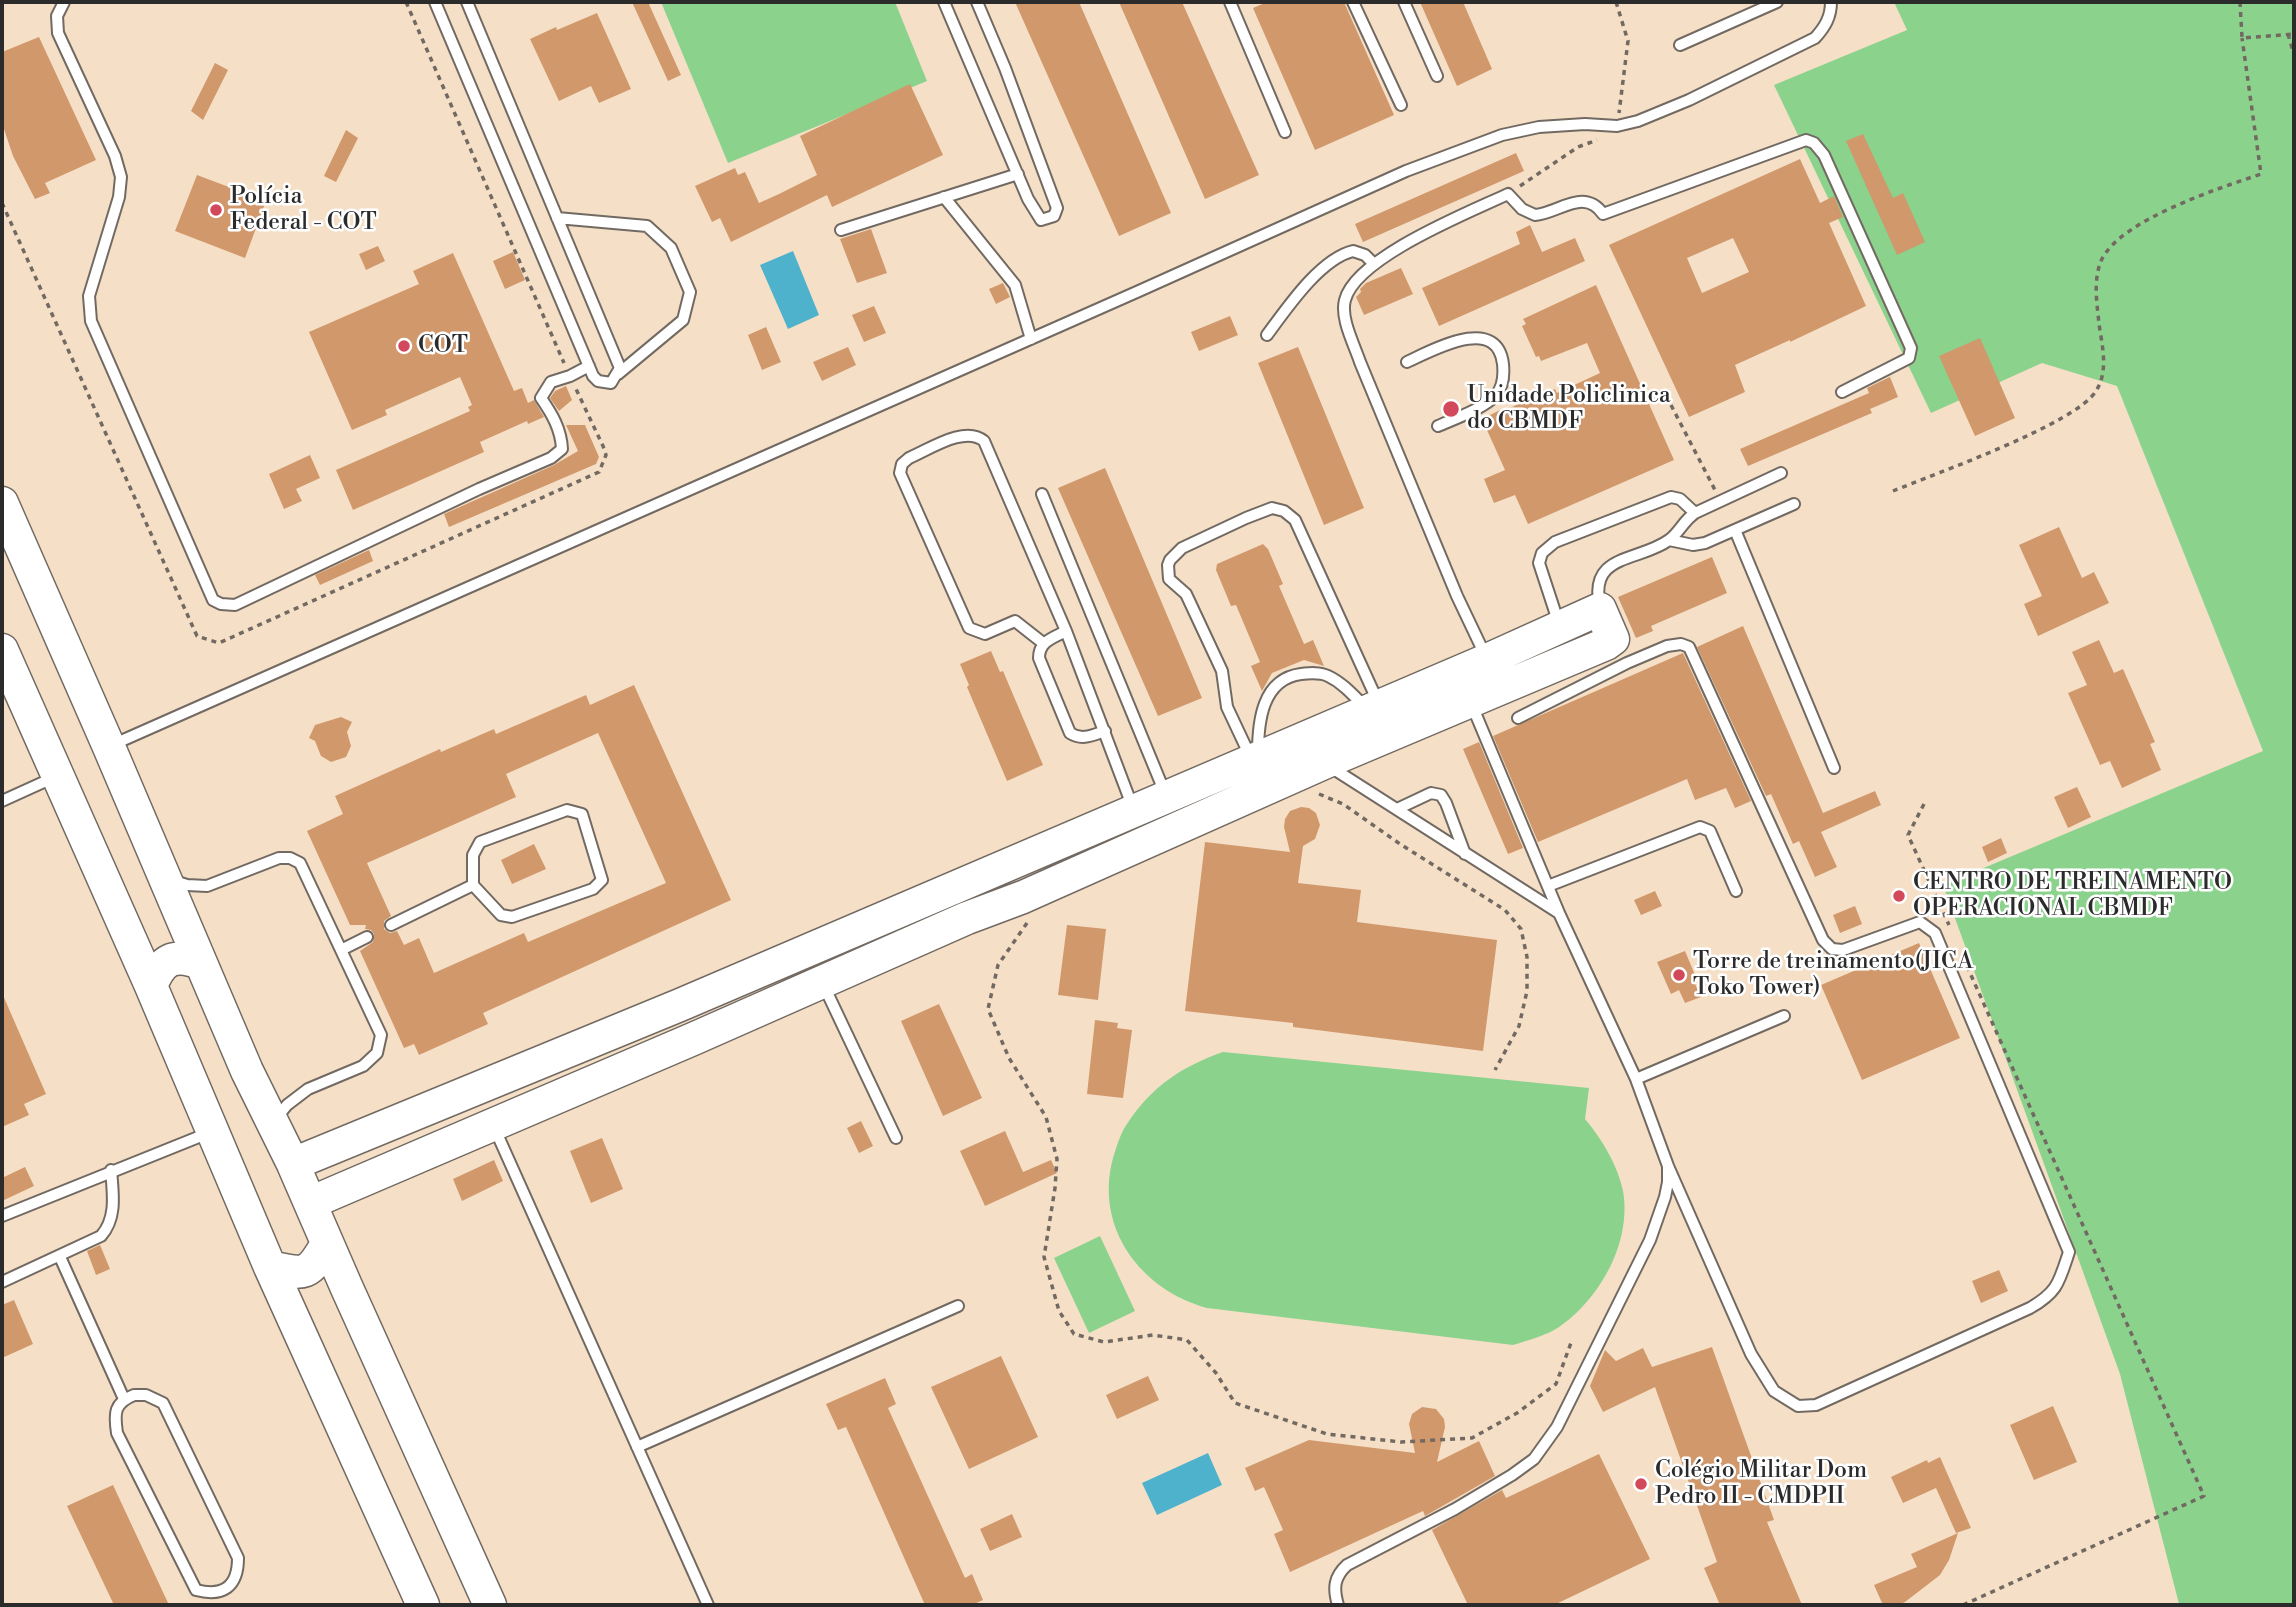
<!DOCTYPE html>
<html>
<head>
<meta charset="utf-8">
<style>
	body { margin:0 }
	#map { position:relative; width:2296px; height:1607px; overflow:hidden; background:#f5e0c7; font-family:"Libre Bodoni",serif }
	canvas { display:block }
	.frame { position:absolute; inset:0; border:4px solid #2b2b2b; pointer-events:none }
</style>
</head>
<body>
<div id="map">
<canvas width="2296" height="1607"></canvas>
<div class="frame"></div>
</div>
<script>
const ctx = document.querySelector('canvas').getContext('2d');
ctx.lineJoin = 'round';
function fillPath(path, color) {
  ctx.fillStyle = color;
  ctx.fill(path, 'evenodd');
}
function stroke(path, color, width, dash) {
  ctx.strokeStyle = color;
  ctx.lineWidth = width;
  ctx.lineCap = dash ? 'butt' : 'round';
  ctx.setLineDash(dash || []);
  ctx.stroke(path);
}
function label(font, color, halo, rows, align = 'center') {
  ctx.font = font + ' "Libre Bodoni",serif';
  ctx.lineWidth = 5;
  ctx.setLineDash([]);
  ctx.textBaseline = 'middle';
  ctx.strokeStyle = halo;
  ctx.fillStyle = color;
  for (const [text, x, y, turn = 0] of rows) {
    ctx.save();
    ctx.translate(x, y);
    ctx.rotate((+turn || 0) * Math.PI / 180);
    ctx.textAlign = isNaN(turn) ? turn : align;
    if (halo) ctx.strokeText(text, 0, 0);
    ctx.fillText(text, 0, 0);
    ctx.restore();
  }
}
const green = new Path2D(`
	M661,2H895L927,81L728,163Z
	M1894,2H2294V1605L2179,1604L2120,1374L1943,885L2263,751L2117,386L2042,363L1931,413L1774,85L1907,30Z
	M1223,1052L1589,1088L1585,1119C1602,1139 1618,1166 1623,1191C1632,1242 1600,1299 1559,1327C1545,1336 1529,1340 1513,1345L1207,1308C1141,1290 1094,1228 1113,1158C1117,1146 1120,1134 1127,1124C1152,1086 1181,1067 1223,1052Z
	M1100,1236L1135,1311L1089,1333L1054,1258Z`);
const water = new Path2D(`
	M793,251L819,315L788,329L760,265Z
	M1208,1453L1222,1485L1157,1515L1142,1483Z`);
const building = new Path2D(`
	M632,2H648L681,75L668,81Z
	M1015,2H1079L1171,213L1119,236Z
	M1119,2H1182L1259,175L1205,199Z
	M1267,2H1344L1394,115L1315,150L1253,8Z
	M1420,2H1463L1492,69L1457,86Z
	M597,13L631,89L599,103L591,86L559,101L530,39L556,27L557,30Z
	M39,37L96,160L45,183L50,193L35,199L13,156L2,123V52Z
	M215,63L228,70L203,120L191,111Z
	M910,84L943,155L832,207L827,195L731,242L720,218L712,222L695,186L735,168L738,175L745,172L759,203L779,194L817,175L800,136Z
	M346,130L358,138L336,182L324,176Z
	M1863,134L1893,198L1903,193L1925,242L1897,255L1846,141Z
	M1516,153L1524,171L1363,242L1355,224Z
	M1800,159L1820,203L1834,196L1843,217L1829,223L1866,306L1790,342V340L1735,365L1745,392L1689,417L1609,245ZM1733,238L1749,272L1702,293L1687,258Z
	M197,175L266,201L245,258L175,231Z
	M1530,225L1542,252L1575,238L1585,261L1439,326L1422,288L1520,244L1516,232Z
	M871,229L887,273L857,283L840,239Z
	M378,246L385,261L366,270L359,254Z
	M513,252L525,280L505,289L493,261Z
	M453,253L514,391L522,388L528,403L534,400L544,417L528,424L527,421L480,442L484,452L353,510L336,470L470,411L468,407L472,405L460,377L385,410L387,415L352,430L309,332L419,284L413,271Z
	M1401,268L1413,294L1364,315L1356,297L1361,292L1360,289L1366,283Z
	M1003,283L1010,297L996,304L989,289Z
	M1596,285L1674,460L1528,524L1515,495L1494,503L1484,479L1505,470L1482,419L1500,410L1501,413L1546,389L1547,392L1555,389L1557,393L1600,373L1587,343L1541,361L1539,356L1536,357L1522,326L1526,324L1523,319Z
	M874,306L886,333L864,342L852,315Z
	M1230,316L1238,335L1199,351L1191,332Z
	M766,327L781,362L762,370L748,335Z
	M1980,338L2015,418L1975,436L1939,356Z
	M848,347L856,365L822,381L813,362Z
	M1298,347L1364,508L1324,525L1258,363Z
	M1896,374L1890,377L1898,397L1870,409L1872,413L1748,466L1740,449L1869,393L1867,388Z
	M566,386L572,400L559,411L550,398L555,391Z
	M566,425H585L599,457L596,464L449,527L444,514L554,465L578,451Z
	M310,455L320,478L296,489L302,501L284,509L269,474Z
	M1105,468L1202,698L1158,716L1058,488Z
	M2059,527L2082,578L2094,572L2109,603L2038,636L2024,604L2042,596L2019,545Z
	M1263,544L1268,549L1283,584L1279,586L1304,644L1313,640L1324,666L1304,660L1272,673L1262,691L1251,666L1260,662L1236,605L1231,606L1216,570L1217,564Z
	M369,550L373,561L320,585L315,575Z
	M1712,557L1727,593L1651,626L1653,631L1636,638L1618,597Z
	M1743,626L1823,813L1875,791L1881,805L1821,832L1837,867L1815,877L1799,841L1793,844L1771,794L1766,796L1697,647Z
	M2099,640L2114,673L2123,669L2155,742L2150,744L2161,770L2122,788L2110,761L2100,765L2068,693L2087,685L2072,652Z
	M991,651L1000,672L1003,671L1043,765L1007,781L967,687L969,685L960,664Z
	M1683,653L1751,801L1735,808L1726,788L1695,800L1687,779L1538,842L1493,736Z
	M634,685L731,900L483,1013L488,1024L419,1055L414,1044L404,1048L360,951L373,942L374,934L371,930L365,929L366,925H350L307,831L343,814L335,796L440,749L441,752L494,729L496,734L586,695L590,705ZM598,733L666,883L528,942L524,933L434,973L419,938L404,945L397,931L390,933L384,929V921L391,916L367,863L516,797L506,774Z
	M341,717L352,722L347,732L351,746L346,757L331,762L321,756L315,741L309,738L315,725Z
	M1479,742L1523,848L1508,854L1463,749Z
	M2077,787L2091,817L2068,828L2054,797Z
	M1301,807L1309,808L1316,813L1320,825L1315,839L1303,846L1298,883L1361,890L1357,922L1497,940L1483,1051L1293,1027V1023L1185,1011L1205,842L1290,852L1284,827L1285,819L1290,811Z
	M2001,838L2007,853L1988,862L1982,847Z
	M534,844L546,869L512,884L501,860Z
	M1655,891L1662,906L1641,915L1634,900Z
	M1855,906L1862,924L1840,933L1833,915Z
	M1067,925L1106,929L1098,1000L1058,995Z
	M1919,943L1960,1038L1862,1080L1821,985Z
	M1685,951L1698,982L1695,984L1701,997L1685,1003L1679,990L1671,994L1657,962Z
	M2,993L46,1094L24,1104L29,1115L2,1127Z
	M939,1004L982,1098L943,1116L901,1021Z
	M1095,1020L1118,1023L1117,1028L1132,1030L1123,1098L1087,1094Z
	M861,1121L873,1146L859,1153L847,1128Z
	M1005,1131L1023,1172L1051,1160L1057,1173L985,1206L960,1151Z
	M602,1138L623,1189L591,1203L570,1151Z
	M494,1160L503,1181L462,1201L453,1179Z
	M25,1167L34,1186L2,1201V1178Z
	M100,1245L110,1269L96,1275L87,1251Z
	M1999,1270L2008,1291L1981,1303L1972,1281Z
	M14,1300L33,1344L2,1358V1305Z
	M1712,1347L1774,1520L1767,1522L1802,1605H1720L1704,1568L1717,1562L1655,1387L1603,1412L1590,1386L1605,1350L1616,1361L1643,1348L1652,1367Z
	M1001,1356L1038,1437L969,1469L931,1387Z
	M1148,1376L1159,1400L1117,1419L1106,1395Z
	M885,1378L896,1404L888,1408L965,1578L972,1574L983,1600L972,1605H925L846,1427L838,1430L826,1404Z
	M2053,1406L2077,1462L2034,1480L2010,1425Z
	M1422,1407L1436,1409L1444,1419L1445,1427L1437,1462L1479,1441L1495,1476L1425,1516L1423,1511L1290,1572L1274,1534L1283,1530L1264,1487L1255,1491L1245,1468L1309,1440L1415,1453L1409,1424L1412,1414Z
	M1599,1454L1650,1559L1554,1605H1468L1432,1530L1502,1490L1506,1498Z
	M1940,1457L1971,1528L1956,1533L1936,1488L1903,1503L1891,1477L1927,1460L1928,1463Z
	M113,1485L169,1605H114L67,1506Z
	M1012,1514L1022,1537L990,1551L980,1529Z
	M1958,1533L1949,1560L1940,1575L1905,1602L1898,1605H1883L1874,1585L1917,1567L1911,1554Z`);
const path = new Path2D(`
	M406,2L564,363
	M1616,2L1628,41L1619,113
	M2240,2L2242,38L2294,34
	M2288,34L2294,55
	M1520,186L1578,147L1597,140
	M2,203L197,636L219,643L599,472L606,455L603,446L576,389
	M1671,405L1715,490
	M1893,491C1934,474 2076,424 2096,391C2109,371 2102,345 2099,324C2097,303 2093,281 2101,261C2119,220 2220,188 2261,174L2242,38
	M1319,794L1343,804L1400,844L1505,910L1521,929L1527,957V991L1519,1026L1495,1070
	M1924,804L1908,835L1949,925
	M1027,923L998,965L988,1009L1009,1058L1046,1117L1057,1159L1055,1188L1044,1257L1059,1311L1074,1334L1104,1342L1153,1335L1187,1340L1216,1373L1235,1403L1327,1434L1401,1442L1472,1438L1517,1413L1556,1384L1572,1340
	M1963,1605L2204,1496L1966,964`);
const lane = new Path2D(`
	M64,2L57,16L58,33L115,156L121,177L119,197L89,296L91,321L213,600L221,604L235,605L479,489L551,458L562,449C561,429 552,414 541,398L551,382L570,376L589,366
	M435,2L593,376L598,381L611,383L620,368L467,2
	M944,2L1028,199L1041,220L1054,216L1057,208L1005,68L977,2
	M1230,2L1285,132
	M1353,2L1401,105
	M1404,2L1437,76
	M1680,45L1777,2
	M944,197L1015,285L1031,339
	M557,218L647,226L671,248L690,292L683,320L618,374
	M841,230L1018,174
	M1267,335C1287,308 1320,259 1353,251L1365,255L1374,264
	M1407,362C1433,350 1497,314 1503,364C1504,374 1503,387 1496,395C1485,408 1454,419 1438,426
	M1042,494L1165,793
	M1735,530L1834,768
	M1669,540L1693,545L1705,543L1794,504
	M1600,606C1588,553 1639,562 1669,540C1679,533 1684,520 1695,513L1781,473
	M1559,624L1539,563L1542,553L1555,542L1671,497L1680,499L1695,513
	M1066,631C1053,638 1039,641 1039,658L1070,733C1082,741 1093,735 1105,731
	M1043,643L1015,621L985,634L969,628L900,473L902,464L909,458C930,449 965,425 984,441L1066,631L1133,808
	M1486,657L1457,596L1360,362C1354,344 1340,318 1345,300C1356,257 1470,212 1508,194L1522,209L1535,215C1559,213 1584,187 1603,214L1806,140L1814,143L1824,155L1911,348L1909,358L1842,392
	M1518,718L1627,663L1667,646L1681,644L1689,647L1823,940L1832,949L1843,950L1920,922L1935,933L2069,1252C2059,1282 2058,1292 2030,1308L1816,1405L1798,1406L1774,1391L1751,1354L1668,1166
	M112,745L1139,291L1406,171L1502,135L1539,127L1585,124L1617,126L1638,121L1689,100L1815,38C1825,27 1831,17 1831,2
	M1258,753C1258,722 1262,679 1301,674C1310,673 1320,672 1328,676C1343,683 1354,696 1366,708
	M1251,758L1227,707L1222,671L1186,594L1169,579L1168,565L1170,560L1182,548L1246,518L1272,508L1284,511L1295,520L1378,702
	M1329,766L1559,913
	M2,801L57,776
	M1397,809L1431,793L1441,795L1446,803L1465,854
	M567,810L582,814L602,880L593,889L512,917L501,915L473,885V855L480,842Z
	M174,881L187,885L207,886L279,858H290L300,863L381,1035L377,1053L363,1066L308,1089L287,1105L275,1120
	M1548,886L1700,827L1710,831L1736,891
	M391,925L473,885
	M341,950L367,937
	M824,986L896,1138
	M1636,1079L1784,1016
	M494,1127L708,1605
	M2,1216L211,1132
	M60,1257L124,1399
	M2,1282L101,1236C117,1218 113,1194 111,1170
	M134,1395H146L163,1403L238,1558C238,1587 223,1597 196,1590L117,1433C114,1413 114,1403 134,1395Z
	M637,1447L958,1306
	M1338,1605C1333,1588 1334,1577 1347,1565L1455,1509L1512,1475L1534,1459L1557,1427L1650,1240L1665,1197L1668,1182V1166L1636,1079L1559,913L1471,703`);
const secondary = new Path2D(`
	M2,503L109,747L247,1071L293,1164L346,1286L490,1605
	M2,650L151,986L270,1267L423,1605
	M151,986C162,959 173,953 201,963
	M293,1164L680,1005L1487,660L1600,609L1613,639L1606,644L1324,763L1023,897L967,918L693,1039L310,1203
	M270,1267C306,1275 308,1276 327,1244`);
const markers = [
	[216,210,7,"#d1495b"],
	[404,346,7,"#d1495b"],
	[1451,409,9,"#d1495b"],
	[1899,896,7,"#d1495b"],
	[1679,975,7,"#d1495b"],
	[1641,1484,7,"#d1495b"]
];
const poiNames = [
	["Polícia",230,197],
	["Federal - COT",230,223],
	["COT",418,346],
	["Unidade Policlinica",1467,396],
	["do CBMDF",1467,422],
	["CENTRO DE TREINAMENTO",1913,883],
	["OPERACIONAL CBMDF",1913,909],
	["Torre de treinamento(JICA",1693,962],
	["Toko Tower)",1693,988],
	["Colégio Militar Dom",1655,1471],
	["Pedro II - CMDPII",1655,1497]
];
fillPath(green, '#8bd28d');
fillPath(water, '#4eb2cd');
fillPath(building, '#d1986c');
stroke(lane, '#726a62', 14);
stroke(secondary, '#726a62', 35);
stroke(path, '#726a62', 3.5, [5, 5]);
stroke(lane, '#fff', 10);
stroke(secondary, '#fff', 32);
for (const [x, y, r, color] of markers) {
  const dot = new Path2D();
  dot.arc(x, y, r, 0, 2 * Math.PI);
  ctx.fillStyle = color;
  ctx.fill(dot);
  stroke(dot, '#fff', 2.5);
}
label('23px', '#2b2b2b', '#fff', poiNames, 'left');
</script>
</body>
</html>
